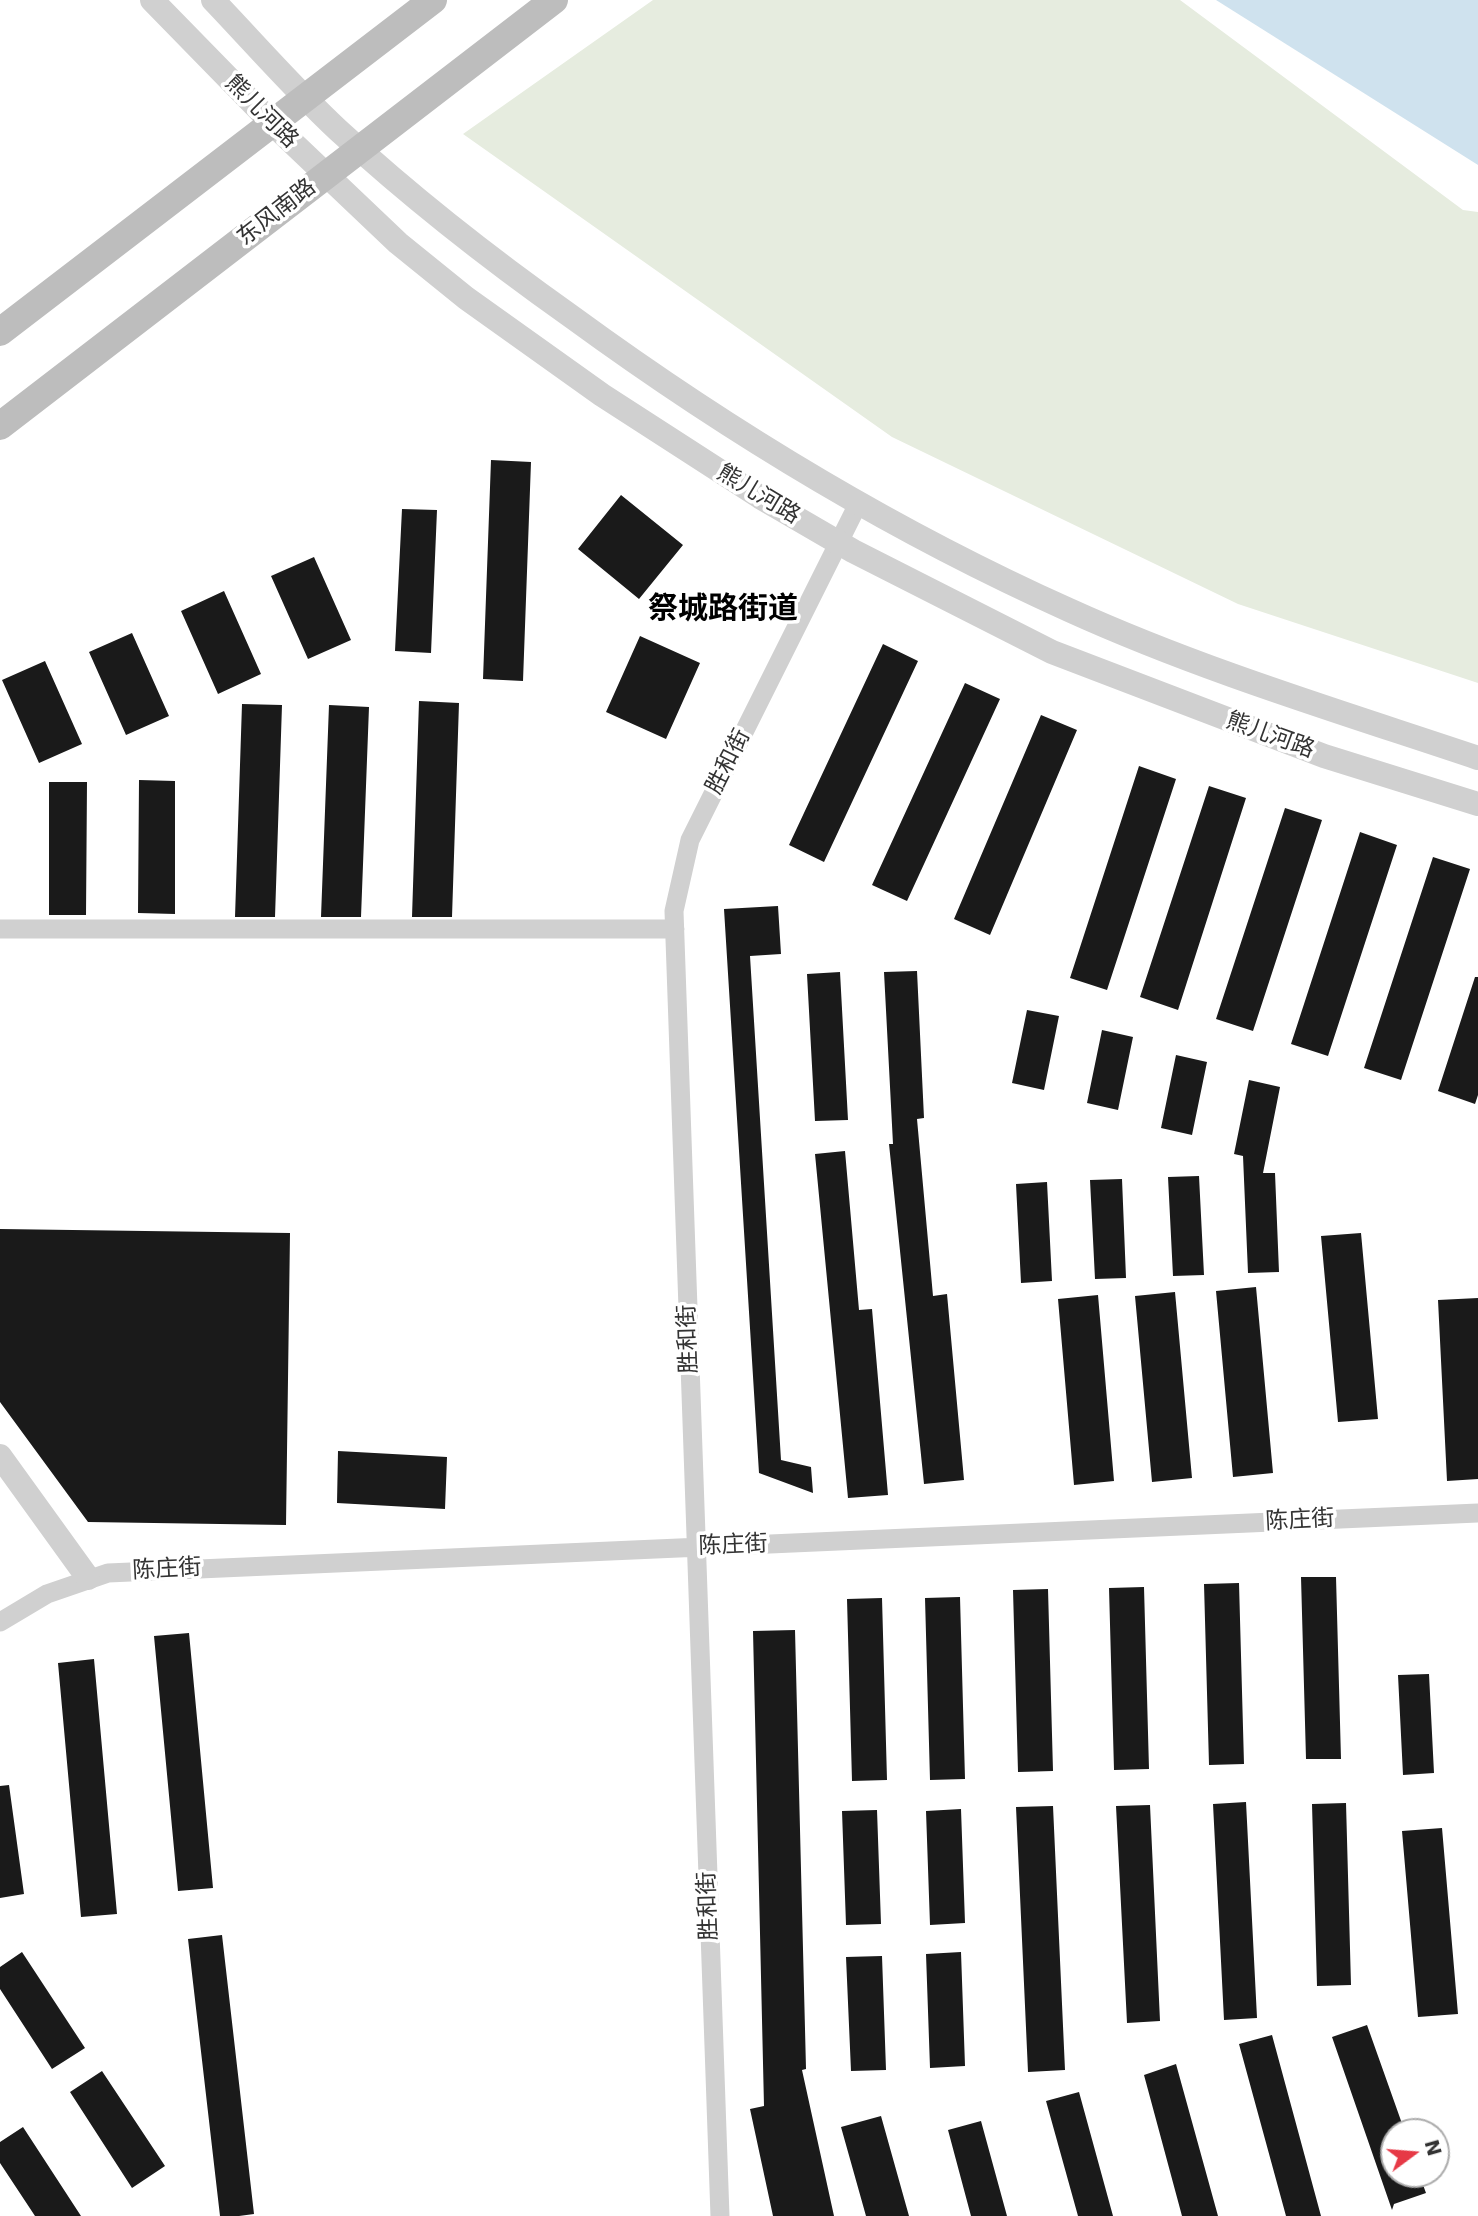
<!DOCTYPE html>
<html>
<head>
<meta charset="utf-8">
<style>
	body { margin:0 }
	#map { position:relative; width:1478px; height:2216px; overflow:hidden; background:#fff; font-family:"DejaVu Sans",sans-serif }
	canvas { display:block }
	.north { position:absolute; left:1380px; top:2118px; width:70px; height:70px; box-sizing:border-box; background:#fff; border:2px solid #adadad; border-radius:50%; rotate:74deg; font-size:19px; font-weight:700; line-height:28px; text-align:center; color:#333 }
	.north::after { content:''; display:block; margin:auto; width:24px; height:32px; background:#e63946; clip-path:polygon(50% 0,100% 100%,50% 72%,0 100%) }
</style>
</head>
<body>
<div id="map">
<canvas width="1478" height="2216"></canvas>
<div class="north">N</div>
</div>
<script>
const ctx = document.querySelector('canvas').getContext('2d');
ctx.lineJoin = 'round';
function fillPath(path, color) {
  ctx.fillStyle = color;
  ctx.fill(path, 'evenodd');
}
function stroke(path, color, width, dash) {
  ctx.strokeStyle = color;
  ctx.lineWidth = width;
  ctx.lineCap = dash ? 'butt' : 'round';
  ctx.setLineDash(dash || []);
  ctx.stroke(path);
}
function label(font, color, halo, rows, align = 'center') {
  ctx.font = font + ' "DejaVu Sans","Noto Sans SC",sans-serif';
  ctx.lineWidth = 7;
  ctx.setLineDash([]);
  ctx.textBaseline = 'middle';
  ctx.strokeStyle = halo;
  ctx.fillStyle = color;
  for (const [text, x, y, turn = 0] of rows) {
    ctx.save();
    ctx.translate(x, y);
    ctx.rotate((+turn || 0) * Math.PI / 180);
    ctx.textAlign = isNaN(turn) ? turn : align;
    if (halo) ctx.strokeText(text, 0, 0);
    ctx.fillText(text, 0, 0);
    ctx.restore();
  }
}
const green = new Path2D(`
	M653,0H1180L1463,210L1478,212V683L1238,604L892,437L463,134Z`);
const water = new Path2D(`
	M1216,0H1478V165Z`);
const building = new Path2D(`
	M491,460L531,462L523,681L483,679Z
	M621,495L683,545L639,599L578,549Z
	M402,509L437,510L431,653L395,651Z
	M314,557L351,640L308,659L271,576Z
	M224,591L261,674L218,694L181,611Z
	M132,633L169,716L126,735L89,652Z
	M640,636L700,663L666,739L606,712Z
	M883,644L918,661L824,862L789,845Z
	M45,661L82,744L39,763L2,680Z
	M965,683L1000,699L907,901L872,885Z
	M419,701L459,703L452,917H412Z
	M242,704L282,705L275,917H235Z
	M329,705L369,707L361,917H321Z
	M1041,715L1077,730L990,935L954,919Z
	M1139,766L1176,779L1107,990L1070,978Z
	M139,780L175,781V914L138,913Z
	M49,782H87L86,915H49Z
	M1209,786L1246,798L1178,1010L1140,997Z
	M1285,808L1322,820L1253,1031L1216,1019Z
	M1360,832L1397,845L1328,1056L1291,1044Z
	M1433,857L1470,869L1401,1080L1364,1068Z
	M778,906L781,954L750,956L781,1460L811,1467L813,1493L759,1473L724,909Z
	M917,971L924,1118L917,1119L933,1296L947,1294L964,1480L924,1484L889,1144H893L884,972Z
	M840,972L848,1120L815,1121L807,974Z
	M1475,977H1478V1095L1475,1104L1438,1091Z
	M1027,1010L1059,1016L1044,1090L1012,1083Z
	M1102,1030L1133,1037L1118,1110L1087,1103Z
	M1176,1055L1207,1062L1192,1135L1161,1128Z
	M1249,1080L1280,1087L1263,1173H1275L1279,1272L1248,1273L1243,1156L1234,1154Z
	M845,1151L859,1310L872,1309L888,1495L848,1498L815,1154Z
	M1199,1176L1204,1275L1173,1276L1168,1177Z
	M1122,1179L1126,1278L1095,1279L1090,1180Z
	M1047,1182L1052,1281L1021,1283L1016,1184Z
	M0,1229L290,1233L286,1525L88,1522L0,1402Z
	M1361,1233L1378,1419L1338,1422L1321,1236Z
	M1256,1287L1273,1473L1233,1477L1216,1291Z
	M1175,1292L1192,1478L1152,1482L1135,1296Z
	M1098,1295L1114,1481L1074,1485L1058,1299Z
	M1478,1298V1479L1447,1481L1438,1300Z
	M338,1451L447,1457L445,1509L337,1503Z
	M1301,1577H1336L1341,1759H1306Z
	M1239,1583L1244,1764L1209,1765L1204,1584Z
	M1144,1587L1149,1769L1114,1770L1109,1588Z
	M1048,1589L1053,1771L1018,1772L1013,1590Z
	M960,1597L965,1779L930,1780L925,1598Z
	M882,1598L887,1780L852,1781L847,1599Z
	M795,1630L806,2069L802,2070L834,2216H773L750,2109L764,2106L753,1631Z
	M189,1633L213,1888L178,1891L154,1636Z
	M94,1659L117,1914L81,1917L58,1663Z
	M1429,1674L1434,1773L1403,1775L1398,1675Z
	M9,1785L24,1894L0,1898V1786Z
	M1246,1802L1257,2018L1224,2020L1213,1804Z
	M1346,1803L1351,1985L1317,1986L1312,1804Z
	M1150,1805L1160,2021L1127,2023L1116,1806Z
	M1053,1806L1065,2070L1028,2072L1016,1807Z
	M961,1809L965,1923L930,1925L926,1811Z
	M877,1810L881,1924L846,1925L842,1811Z
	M1442,1828L1458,2014L1418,2017L1402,1831Z
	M222,1935L254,2214L239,2216H220L188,1939Z
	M22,1952L85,2048L52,2069L0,1989V1967Z
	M961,1952L965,2066L930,2068L926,1954Z
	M882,1956L886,2070L851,2071L846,1957Z
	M1367,2025L1405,2132H1394V2174H1419L1426,2193L1394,2204L1392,2210L1332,2037Z
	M1272,2035L1321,2216H1286L1239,2044Z
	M1176,2064L1218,2216H1182L1144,2075Z
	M102,2071L165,2166L132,2188L70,2092Z
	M1079,2092L1113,2216H1078L1046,2101Z
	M881,2116L909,2216H866L841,2127Z
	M981,2121L1007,2216H971L948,2130Z
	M23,2127L81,2216H35L0,2163V2142Z`);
const minor = new Path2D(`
	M0,929H675
	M0,1622L47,1594L108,1573L1478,1513
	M720,2216L674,911L690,840L858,504`);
const tertiary = new Path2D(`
	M152,0L277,128L398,243L466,298L602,395L760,497L853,551L1052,652L1324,756L1478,804
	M213,0C254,43 294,89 338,130C412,198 490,259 572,317C728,431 893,531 1069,610C1201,670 1341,712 1478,758
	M0,1456L88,1578`);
const secondary = new Path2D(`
	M0,332L433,0
	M0,426L554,0`);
const streetNames = [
	["熊儿河路",261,112,45],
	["东风南路",277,213,-38],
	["熊儿河路",758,495,31],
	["熊儿河路",1270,736,20],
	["胜和街",729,762,-63],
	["胜和街",689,1339,-92],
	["陈庄街",1300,1521,-3],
	["陈庄街",733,1546,-2],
	["陈庄街",167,1570,-3],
	["胜和街",709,1906,-92]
];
const districtNames = [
	["祭城路街道",723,610]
];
fillPath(green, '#e6ecdf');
fillPath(water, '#cfe2ee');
fillPath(building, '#1a1a1a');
stroke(minor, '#d0d0d0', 19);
stroke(tertiary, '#d0d0d0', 24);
stroke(secondary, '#bdbdbd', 28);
label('23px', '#333', '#fff', streetNames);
label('bold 30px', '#000', '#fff', districtNames);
</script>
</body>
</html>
